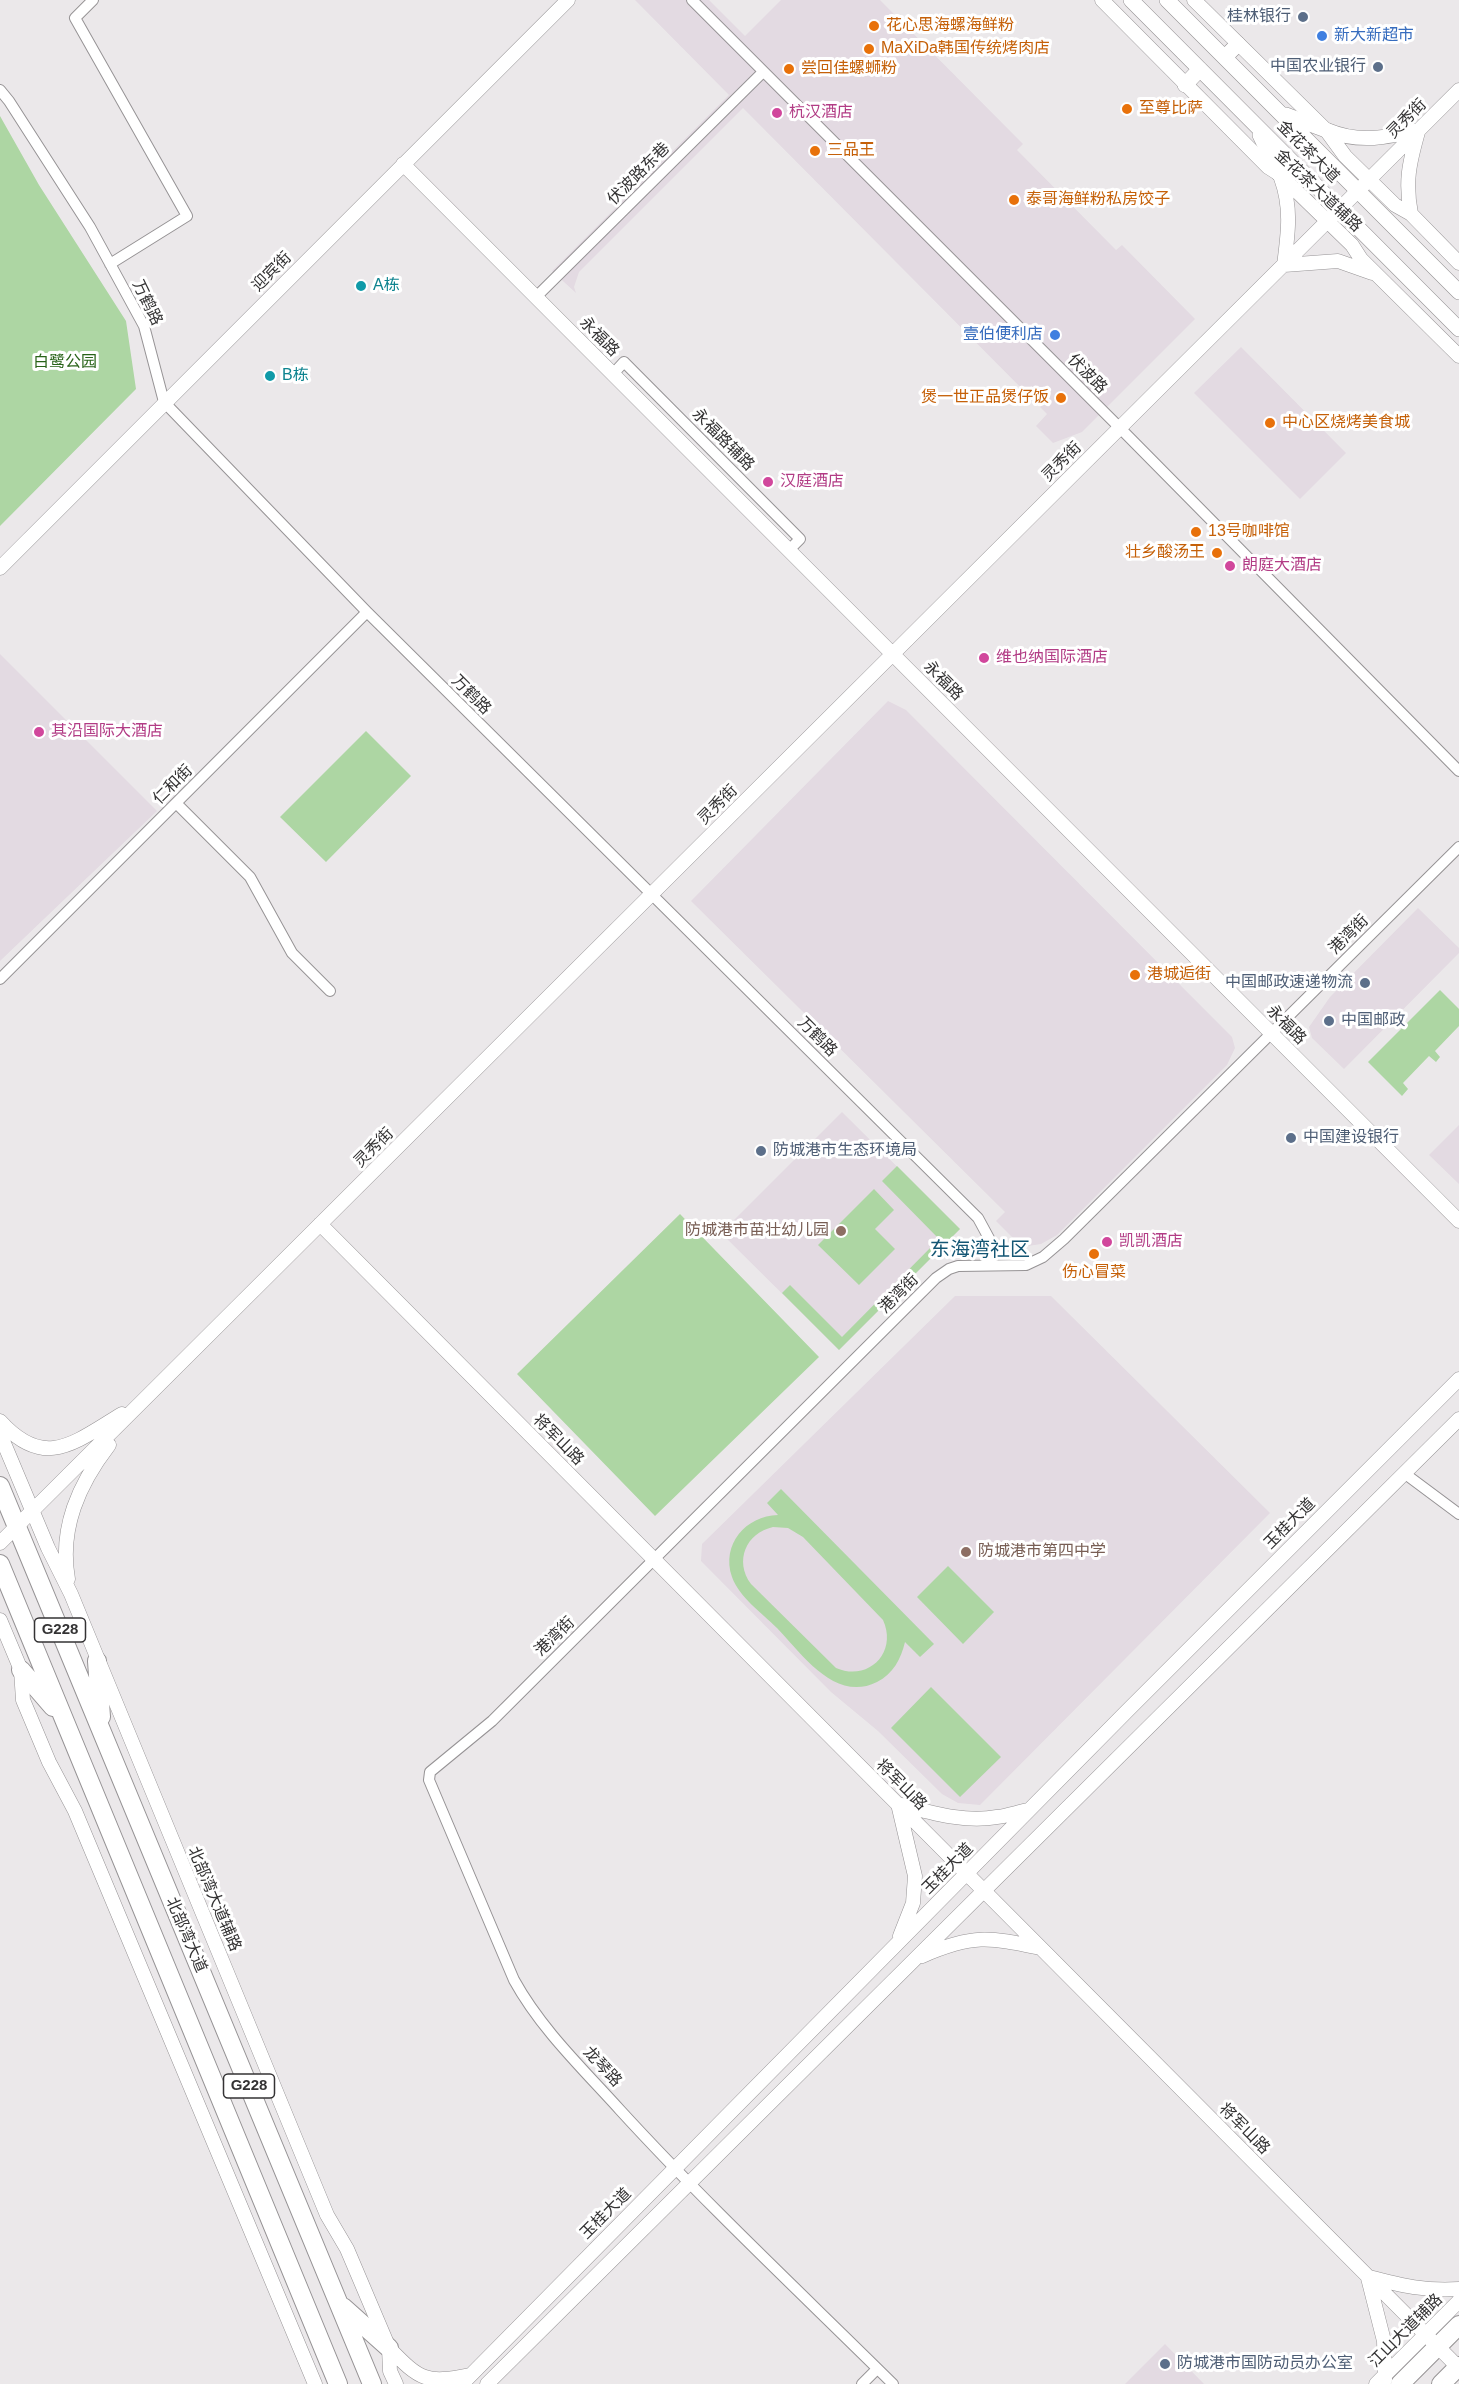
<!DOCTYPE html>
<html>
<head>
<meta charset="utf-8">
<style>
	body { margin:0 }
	canvas { display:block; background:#ebe8ea }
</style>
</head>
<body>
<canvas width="1459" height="2384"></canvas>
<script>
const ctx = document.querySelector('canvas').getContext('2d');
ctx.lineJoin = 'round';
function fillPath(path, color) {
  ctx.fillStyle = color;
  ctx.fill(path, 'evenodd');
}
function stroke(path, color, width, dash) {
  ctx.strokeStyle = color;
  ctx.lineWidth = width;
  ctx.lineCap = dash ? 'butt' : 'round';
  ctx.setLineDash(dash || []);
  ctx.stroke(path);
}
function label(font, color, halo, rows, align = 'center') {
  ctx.font = font + ' Arial,"Noto Sans SC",sans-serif';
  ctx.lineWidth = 6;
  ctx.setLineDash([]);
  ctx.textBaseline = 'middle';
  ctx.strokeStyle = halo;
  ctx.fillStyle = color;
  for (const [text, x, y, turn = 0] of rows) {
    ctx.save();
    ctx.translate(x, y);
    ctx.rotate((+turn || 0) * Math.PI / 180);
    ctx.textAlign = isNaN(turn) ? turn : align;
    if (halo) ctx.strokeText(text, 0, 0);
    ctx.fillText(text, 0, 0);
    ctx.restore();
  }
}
const built = new Path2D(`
	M635,0H709L745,36L781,0H880L1023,144L1017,150L1116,250L1122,245L1195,319L1082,432L1053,443L1036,426L1047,414L743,108L579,272L574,287L576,293L552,271L729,95Z
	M1241,347L1346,453L1300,499L1194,393Z
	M0,654L157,811L0,961Z
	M888,701L906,710L1232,1037L1235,1048L1227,1065L1057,1235L1041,1244L1028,1246L1017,1242L996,1221L1005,1212L691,901Z
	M1418,908L1459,948V953L1344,1069L1312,1038L1309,1027L1330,997Z
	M842,1112L960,1229L839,1350L721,1233Z
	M1459,1125V1184L1429,1155Z
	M955,1296H1051L1270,1513L980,1805L958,1803L942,1794L878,1731L831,1692L701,1561L702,1544Z
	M1165,2344L1204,2384H1125Z`);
const green = new Path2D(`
	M0,116L39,185L126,321L136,389L0,526Z
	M366,731L411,776L326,862L280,817Z
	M1440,990L1459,1009V1026L1435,1051L1440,1057L1436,1062L1429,1056L1403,1083L1408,1089L1402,1096L1368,1062Z
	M897,1166L960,1229L839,1350L782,1293L790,1285L842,1337L939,1239L882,1181Z
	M874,1189L894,1210L875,1229L895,1249L859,1285L818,1245Z
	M680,1214L819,1357L655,1516L517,1374Z
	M781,1489L934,1644L920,1657L905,1642C901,1659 893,1674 877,1682C835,1703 802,1654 777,1628C762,1613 739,1597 732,1577C721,1544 746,1516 778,1515L767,1503ZM773,1527L788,1528L803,1537L883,1620C898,1653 868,1682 836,1668L751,1584C734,1561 746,1533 773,1527Z
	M948,1566L994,1612L963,1644L917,1597Z
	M931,1687L1001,1757L960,1797L891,1728Z`);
const street = new Path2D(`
	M93,0L75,18L187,216L110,264
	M692,0L1120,428L1459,771
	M0,90L9,101L90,227L144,326L164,402L367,612L978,1218L991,1242V1265
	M536,297L763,72
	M613,374L624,362L800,539L789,550
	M176,803L250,877L292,953L330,991
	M0,979L367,612
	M1404,1473L1459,1514
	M862,2384L877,2369
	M893,2384C801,2293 707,2205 620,2110C582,2068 541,2029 514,1980L429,1780L430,1772L492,1721L936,1278L949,1269L958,1266L1026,1265L1043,1257L1064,1239L1459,847`);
const secondary = new Path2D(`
	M1102,0L1268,167L1279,174L1352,245L1361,259L1459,356
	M1194,0L1326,130L1345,156L1395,205L1411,214L1459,263
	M1327,130C1360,144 1386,137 1419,130
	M403,164L1459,1221
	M1281,178C1292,208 1288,234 1284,265
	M1411,214C1405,182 1409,164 1418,132
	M1284,265L1338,261L1372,273
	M0,568L568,0
	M320,1224L1459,2368
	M0,1421C45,1471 75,1442 122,1414
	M0,1426L3,1441L48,1548L71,1594L327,2215L347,2249L389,2348L390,2371L396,2384
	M0,1543L1459,90
	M68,1579C59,1528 79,1484 109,1445
	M0,1620L21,1670L23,1700L49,1762L75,1811L315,2384
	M900,1936L913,1903L915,1876L898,1804C930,1812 963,1823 997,1817C1007,1816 1018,1812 1029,1810
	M922,1956C973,1934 988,1937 1041,1948
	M1369,2277C1403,2286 1424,2291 1459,2289
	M1368,2278L1384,2341L1385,2380
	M389,2348C420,2380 426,2384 470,2375
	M462,2384L1127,1711L1459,1379
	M487,2384L1459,1419
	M1376,2384L1459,2301`);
const primary = new Path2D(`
	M1131,0L1459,329
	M1167,0L1459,292
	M1225,57L1238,44
	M1185,85L1200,69
	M1286,115L1326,130
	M1260,135L1279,174`);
const highway = new Path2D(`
	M0,1486L372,2384
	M0,1564L338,2384
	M97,1661L101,1717
	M21,1670L53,1707
	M343,2307L389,2348
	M1400,2384L1459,2325
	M1441,2384L1459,2366`);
const markers = [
	[1303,17,6,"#5c6f8a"],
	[874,26,6,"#e8710a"],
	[1322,36,6,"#3f7fe0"],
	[869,49,6,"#e8710a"],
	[1378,67,6,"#5c6f8a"],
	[789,69,6,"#e8710a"],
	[1127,109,6,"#e8710a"],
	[777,113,6,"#d1479c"],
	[815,151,6,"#e8710a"],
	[1014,200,6,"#e8710a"],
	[361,286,6,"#0f9aa8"],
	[1055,335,6,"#3f7fe0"],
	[270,376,6,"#0f9aa8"],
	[1061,398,6,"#e8710a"],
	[1270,423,6,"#e8710a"],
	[768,482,6,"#d1479c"],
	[1196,532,6,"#e8710a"],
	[1217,553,6,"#e8710a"],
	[1230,566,6,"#d1479c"],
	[984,658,6,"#d1479c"],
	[39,732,6,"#d1479c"],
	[1135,975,6,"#e8710a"],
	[1365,983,6,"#5c6f8a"],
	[1329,1021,6,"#5c6f8a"],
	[1291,1138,6,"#5c6f8a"],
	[761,1151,6,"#5c6f8a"],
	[841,1231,6,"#8d6e63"],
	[1107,1242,6,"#d1479c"],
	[1094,1254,6,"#e8710a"],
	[966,1552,6,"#8d6e63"],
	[1165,2364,6,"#5c6f8a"]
];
const shields = [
	[60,1630,51],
	[249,2086,51]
];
const shieldNames = [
	["G228",60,1630],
	["G228",249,2086]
];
const serviceNames = [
	["桂林银行",1291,17,"right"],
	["中国农业银行",1366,67,"right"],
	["中国邮政速递物流",1353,983,"right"],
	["中国邮政",1341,1021],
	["中国建设银行",1303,1138],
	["防城港市生态环境局",773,1151],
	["防城港市国防动员办公室",1177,2364]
];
const foodNames = [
	["花心思海螺海鲜粉",886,26],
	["MaXiDa韩国传统烤肉店",881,49],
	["尝回佳螺蛳粉",801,69],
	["至尊比萨",1139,109],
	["三品王",827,151],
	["泰哥海鲜粉私房饺子",1026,200],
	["煲一世正品煲仔饭",1049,398,"right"],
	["中心区烧烤美食城",1282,423],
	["13号咖啡馆",1208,532],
	["壮乡酸汤王",1205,553,"right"],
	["港城逅街",1147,975],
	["伤心冒菜",1094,1273,"center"]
];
const shopNames = [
	["新大新超市",1334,36],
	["壹伯便利店",1043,335,"right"]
];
const hotelNames = [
	["杭汉酒店",789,113],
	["汉庭酒店",780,482],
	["朗庭大酒店",1242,566],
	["维也纳国际酒店",996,658],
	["其沿国际大酒店",51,732],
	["凯凯酒店",1119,1242]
];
const streetNames = [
	["灵秀街",1407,119,-45],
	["金花茶大道",1308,152,45],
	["伏波路东巷",639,174,-45],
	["金花茶大道辅路",1318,191,43],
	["迎宾街",272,272,-45],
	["万鹤路",147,303,64],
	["永福路",599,337,45],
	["伏波路",1087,374,45],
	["永福路辅路",723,440,45],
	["灵秀街",1062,462,-45],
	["永福路",943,681,45],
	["万鹤路",471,695,45],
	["仁和街",173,785,-45],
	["灵秀街",718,805,-45],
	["港湾街",1349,935,-45],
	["永福路",1286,1025,45],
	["万鹤路",817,1037,45],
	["灵秀街",374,1148,-45],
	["港湾街",899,1294,-45],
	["将军山路",558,1440,45],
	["玉桂大道",1290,1524,-45],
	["港湾街",555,1637,-44],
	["将军山路",901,1785,45],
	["玉桂大道",948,1869,-45],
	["北部湾大道辅路",214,1899,67],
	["北部湾大道",186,1935,67],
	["龙琴路",602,2067,47],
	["将军山路",1244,2129,45],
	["玉桂大道",606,2214,-45],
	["江山大道辅路",1406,2331,-45]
];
const cultureNames = [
	["A栋",373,286],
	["B栋",282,376]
];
const parkNames = [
	["白鹭公园",65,363]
];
const educationNames = [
	["防城港市苗壮幼儿园",829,1231],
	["防城港市第四中学",978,1552,"left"]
];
const quarterNames = [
	["东海湾社区",980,1250]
];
fillPath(built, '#e3dae2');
fillPath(green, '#add6a3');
stroke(street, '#969395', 12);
stroke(secondary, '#969395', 15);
stroke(primary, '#969395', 16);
stroke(highway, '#969395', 20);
stroke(street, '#fff', 10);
stroke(secondary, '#fff', 14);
stroke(primary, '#fff', 15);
stroke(highway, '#fff', 18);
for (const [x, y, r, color] of markers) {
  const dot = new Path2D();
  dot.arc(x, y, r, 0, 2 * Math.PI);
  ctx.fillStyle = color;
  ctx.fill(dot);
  stroke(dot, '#fff', 2);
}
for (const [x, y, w] of shields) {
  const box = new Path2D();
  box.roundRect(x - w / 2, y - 12, w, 24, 4.5);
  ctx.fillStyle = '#fff';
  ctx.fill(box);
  stroke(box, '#343334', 1.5);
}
label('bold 15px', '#343334', null, shieldNames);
label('16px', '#4e5e75', '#fff', serviceNames, 'left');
label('16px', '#c56008', '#fff', foodNames, 'left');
label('16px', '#366cbe', '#fff', shopNames, 'left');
label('16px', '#b23c85', '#fff', hotelNames, 'left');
label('16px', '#343334', '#fff', streetNames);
label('16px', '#0d838f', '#fff', cultureNames, 'left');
label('16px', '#296319', '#fff', parkNames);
label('16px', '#785e54', '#fff', educationNames, 'right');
label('20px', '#145674', '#fff', quarterNames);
</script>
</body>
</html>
